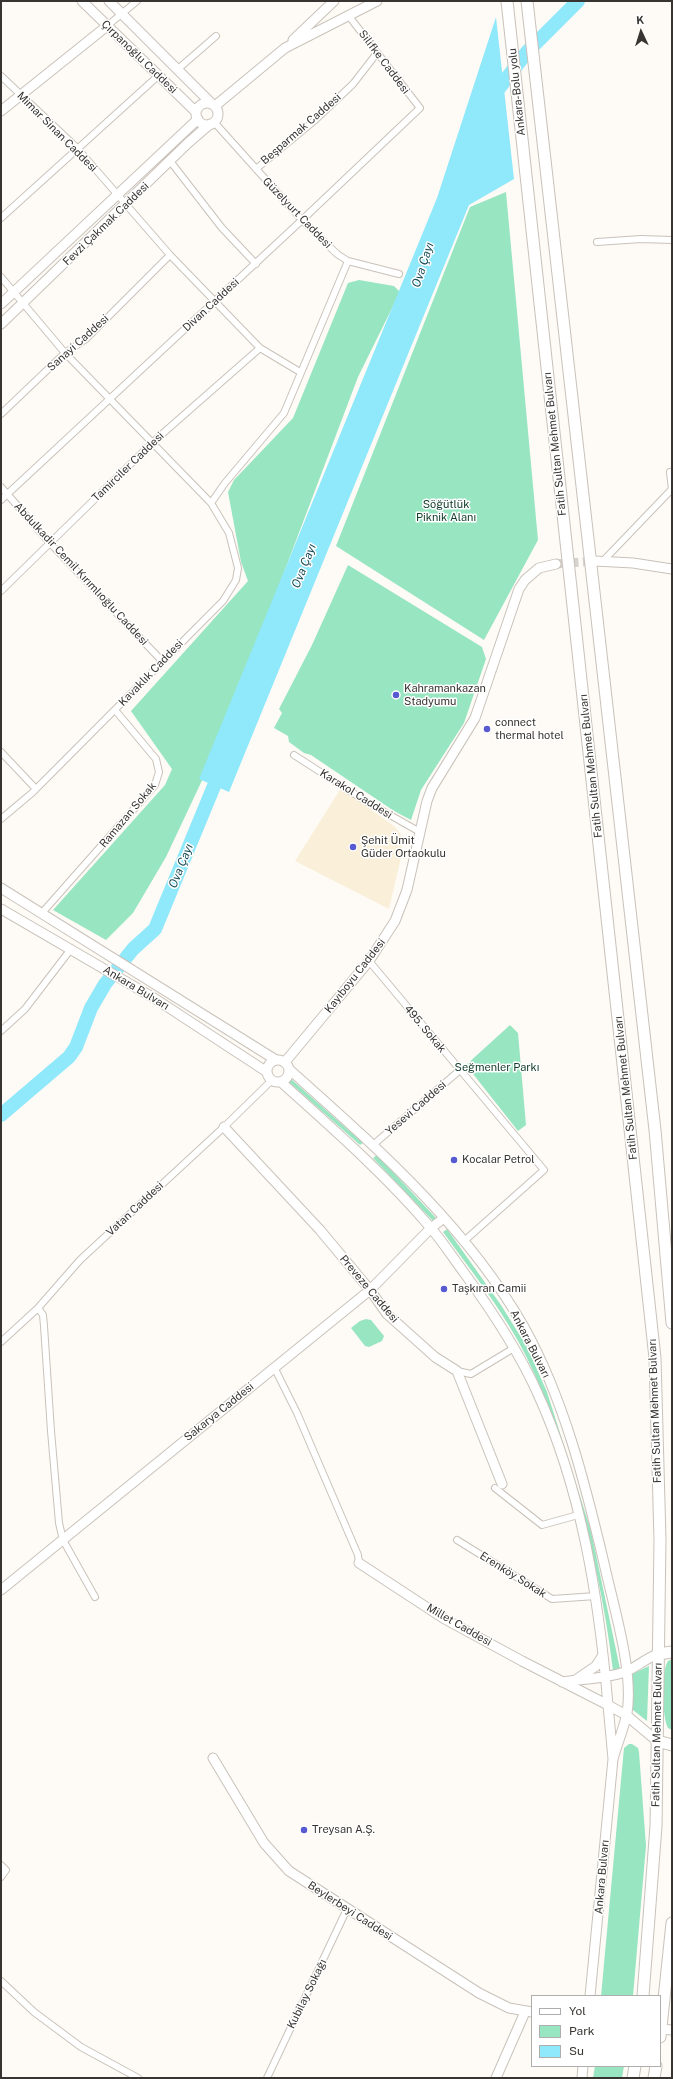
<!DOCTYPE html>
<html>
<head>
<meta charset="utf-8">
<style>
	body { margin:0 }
	#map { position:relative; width:673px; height:2079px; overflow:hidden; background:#fefaf5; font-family:"Public Sans",sans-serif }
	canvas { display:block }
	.frame { position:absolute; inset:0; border:2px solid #373431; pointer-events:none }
	.legend { position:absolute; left:531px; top:1995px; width:130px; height:72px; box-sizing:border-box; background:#fff; border:1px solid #afaead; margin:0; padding:5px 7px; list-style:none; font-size:12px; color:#373431 }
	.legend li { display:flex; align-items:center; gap:8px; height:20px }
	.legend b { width:20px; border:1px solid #afaead }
	.north { position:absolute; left:621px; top:12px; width:40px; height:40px; -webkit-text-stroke:3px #fff; paint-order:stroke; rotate:356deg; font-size:11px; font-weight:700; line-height:16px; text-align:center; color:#373431 }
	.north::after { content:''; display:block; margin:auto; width:14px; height:18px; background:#373431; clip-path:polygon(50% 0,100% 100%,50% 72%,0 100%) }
</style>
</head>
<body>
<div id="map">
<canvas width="673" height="2079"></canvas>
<div class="frame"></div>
<ul class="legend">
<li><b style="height:5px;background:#fff"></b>Yol</li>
<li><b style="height:11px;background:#98e5c2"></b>Park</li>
<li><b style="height:11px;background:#90e8fb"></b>Su</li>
</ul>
<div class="north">K</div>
</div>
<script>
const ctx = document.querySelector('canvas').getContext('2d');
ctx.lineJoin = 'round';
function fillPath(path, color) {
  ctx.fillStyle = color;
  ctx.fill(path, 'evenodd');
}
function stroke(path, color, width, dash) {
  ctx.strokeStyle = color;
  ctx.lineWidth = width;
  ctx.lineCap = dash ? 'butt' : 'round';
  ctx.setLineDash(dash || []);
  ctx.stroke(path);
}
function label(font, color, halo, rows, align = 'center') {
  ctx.font = font + ' "Public Sans",sans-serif';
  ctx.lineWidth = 3;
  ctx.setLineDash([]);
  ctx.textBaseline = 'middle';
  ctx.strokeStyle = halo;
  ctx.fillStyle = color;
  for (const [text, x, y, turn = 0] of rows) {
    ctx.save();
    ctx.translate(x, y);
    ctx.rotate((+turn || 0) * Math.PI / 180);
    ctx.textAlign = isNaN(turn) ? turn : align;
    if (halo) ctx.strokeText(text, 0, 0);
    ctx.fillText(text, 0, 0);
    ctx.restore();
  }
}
const education = new Path2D(`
	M341,788L394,826L401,834L402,853L389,909L295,861Z`);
const green = new Path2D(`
	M506,192L538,540L484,640L336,546L470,207Z
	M359,280L394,286L400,292L358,377L250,662L206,772L166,857L133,913L106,940L53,910L165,785L172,769L131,711L248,581L241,562L228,492L234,480L293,418L348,283Z
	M348,565L482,647L486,659L464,723L421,790L411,820L394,811L311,755L304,753L289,742L288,736L274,728L282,713L279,709L312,645Z
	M510,1025L518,1033L526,1125L518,1131L466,1065Z
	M291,1079L363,1143L360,1145L289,1082Z
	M377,1155L436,1218L433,1221L373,1158Z
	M447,1229L501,1305L527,1347L547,1392L591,1531L620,1669L613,1671C605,1604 591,1540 571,1476C557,1429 542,1384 518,1341C497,1303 469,1268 443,1232Z
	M366,1319L371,1320L384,1336L382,1341L369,1347L365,1346L351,1328L360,1321Z
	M672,1659V1730L668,1728C662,1718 661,1670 668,1661Z
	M649,1666L647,1721L633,1710L630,1675Z
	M629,1744H632L638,1748L639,1752L646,1846L633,1996H601L624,1748Z
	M595,2066H624L622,2078H593Z`);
const water = new Path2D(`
	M496,17L514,179L469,205L229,792L199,779L437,198Z`);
const river = new Path2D(`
	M493,96L527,52L578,1
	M1,1115L69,1057L76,1047L91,1008L105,984L133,949L155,929L221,769`);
const secondaryTunnel = new Path2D(`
	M556,564L595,561`);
const street = new Path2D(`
	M107,26L137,1
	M178,69L216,36
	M1,76L77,148L170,255L260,348L300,372
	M214,122L302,220L337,254L348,261L399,274
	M170,161L222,228L256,264
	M256,169L314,121L353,84L377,53
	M1,218L158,76
	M597,242L641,239L672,240
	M1,277L65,353L211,503L229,533L238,568L236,580L223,601L32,793L1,819
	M1,414L65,353L86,339L170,255
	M672,472H670L672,490
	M1,487L50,543L162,661
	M1,500L302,220L420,108L348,15
	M211,503L225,483L284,413L348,261
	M603,561L672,489
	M1,591L153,442L260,348
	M1,752L36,789
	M294,755L367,802L420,832
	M41,914L155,785L159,772L156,759L115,710
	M369,961L544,1170L463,1242
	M1,1031L25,1009L71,949
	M373,1145L460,1070
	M38,1308L43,1315L44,1326L51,1431L59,1523L63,1540L95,1597
	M1,1342L38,1308L80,1260L224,1127L272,1080
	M274,1367L297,1413L358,1555L359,1563
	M457,1371L471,1374L514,1348
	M495,1488L542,1525L578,1515
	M457,1540L552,1599L596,1596
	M1,1865L6,1870L1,1877
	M1,1981L34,2012L81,2047L138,2078
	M267,2078L347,1909`);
const secondary = new Path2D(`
	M82,1L196,112
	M109,1L212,104
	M293,40L334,1
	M196 114a11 11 0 1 1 22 0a11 11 0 1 1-22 0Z
	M215,106L285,48L377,1
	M1,111L107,26
	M1,304L198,119
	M1,324L188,143L210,124
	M595,561L633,563L672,569
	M1,888L276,1060
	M1,909L154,998L267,1072
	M267 1071a11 11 0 1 1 22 0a11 11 0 1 1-22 0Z
	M285,1062L369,961L395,921L407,890L427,801L432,788L475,718L519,589L525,580L539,568L556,564
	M290,1070C376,1147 466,1225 524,1327C564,1399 585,1483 604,1563C613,1605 634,1671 627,1713C624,1728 617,1744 613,1759
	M281,1082C332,1128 385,1174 430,1227C443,1242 453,1258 465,1274C492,1311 518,1350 537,1392C582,1490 599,1599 608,1705L626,1715L657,1741
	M224,1127L320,1230L370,1290L387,1314L435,1357L457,1371L502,1484
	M359,1563L443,1618L522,1661L608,1705L613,1759L590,1996
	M1,1590L370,1290L431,1228L444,1218
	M577,1679L596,1666L603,1655
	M562,1682C583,1679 604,1679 625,1672C637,1667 646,1658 658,1654
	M213,1758L264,1843L289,1871L479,1993L509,2008L532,2012
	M661,2029L672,2030
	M496,2078L525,2012
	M582,2078L583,2066`);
const highway = new Path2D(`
	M507,1L655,1358L660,1540L656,1826L643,1996
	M527,1L655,1130L672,1323
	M658,1654L672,1652
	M657,1741L672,1745
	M660,2037L672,1923
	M633,2078L635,2066
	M654,2078L656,2066`);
const markers = [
	[396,695,4,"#585ad1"],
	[487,729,4,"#585ad1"],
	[353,847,4,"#585ad1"],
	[454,1160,4,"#585ad1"],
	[444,1289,4,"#585ad1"],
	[304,1830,4,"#585ad1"]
];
const streetNames = [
	["Çırpanoğlu Caddesi",139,57,44],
	["Silifke Caddesi",384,62,53],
	["Ankara-Bolu yolu",517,92,-96],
	["Beşparmak Caddesi",301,129,-41],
	["Mimar Sinan Caddesi",57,132,45],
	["Güzelyurt Caddesi",297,213,46],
	["Fevzi Çakmak Caddesi",106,224,-44],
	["Divan Caddesi",211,305,-43],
	["Sanayi Caddesi",78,343,-42],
	["Fatih Sultan Mehmet Bulvarı",555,444,-96],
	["Tamirciler Caddesi",128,467,-44],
	["Abdulkadir Cemil Kırımlıoğlu Caddesi",81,574,47],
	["Kavaklık Caddesi",151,673,-46],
	["Fatih Sultan Mehmet Bulvarı",591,766,-96],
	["Karakol Caddesi",356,794,32],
	["Ramazan Sokak",128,815,-50],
	["Kayıboyu Caddesi",355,976,-52],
	["Ankara Bulvarı",136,988,31],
	["495. Sokak",425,1029,50],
	["Fatih Sultan Mehmet Bulvarı",626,1088,-96],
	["Yesevi Caddesi",416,1108,-41],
	["Vatan Caddesi",135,1209,-43],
	["Preveze Caddesi",369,1289,50],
	["Ankara Bulvarı",530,1344,63],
	["Fatih Sultan Mehmet Bulvarı",655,1411,-92],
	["Sakarya Caddesi",219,1412,-39],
	["Erenköy Sokak",513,1575,32],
	["Millet Caddesi",459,1625,30],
	["Fatih Sultan Mehmet Bulvarı",657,1735,-89],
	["Ankara Bulvarı",602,1877,-85],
	["Beylerbeyi Caddesi",350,1911,33],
	["Kubilay Sokağı",307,1994,-64]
];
const parkNames = [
	["Söğütlük",446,505],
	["Piknik Alanı",446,518],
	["Seğmenler Parkı",497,1068]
];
const poiNames = [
	["Kahramankazan",404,689],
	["Stadyumu",404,702],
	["connect",495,723],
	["thermal hotel",495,736],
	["Şehit Ümit",361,841],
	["Güder Ortaokulu",361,854],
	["Kocalar Petrol",462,1160],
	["Taşkıran Camii",452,1289],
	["Treysan A.Ş.",312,1830]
];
const waterNames = [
	["Ova Çayı",423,265,-72],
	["Ova Çayı",304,566,-68],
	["Ova Çayı",181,866,-68]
];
fillPath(education, '#faf0da');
fillPath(green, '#98e5c2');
fillPath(water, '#90e8fb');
stroke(river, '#90e8fb', 14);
stroke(secondaryTunnel, '#d6d2ce', 9, [9, 4.5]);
stroke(street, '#c9c2ba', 8);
stroke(secondary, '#c9c2ba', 11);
stroke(highway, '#c9c2ba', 13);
stroke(street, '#fff', 6);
stroke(secondary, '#fff', 9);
stroke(highway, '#fff', 11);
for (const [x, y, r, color] of markers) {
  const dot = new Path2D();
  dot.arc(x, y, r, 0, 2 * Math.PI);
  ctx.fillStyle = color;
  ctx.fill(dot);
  stroke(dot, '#fff', 1.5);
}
label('11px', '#373431', '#fff', streetNames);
label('11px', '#103b2a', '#fff', parkNames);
label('11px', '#373431', '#fff', poiNames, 'left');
label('italic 12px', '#1a4d58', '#fff', waterNames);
</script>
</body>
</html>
